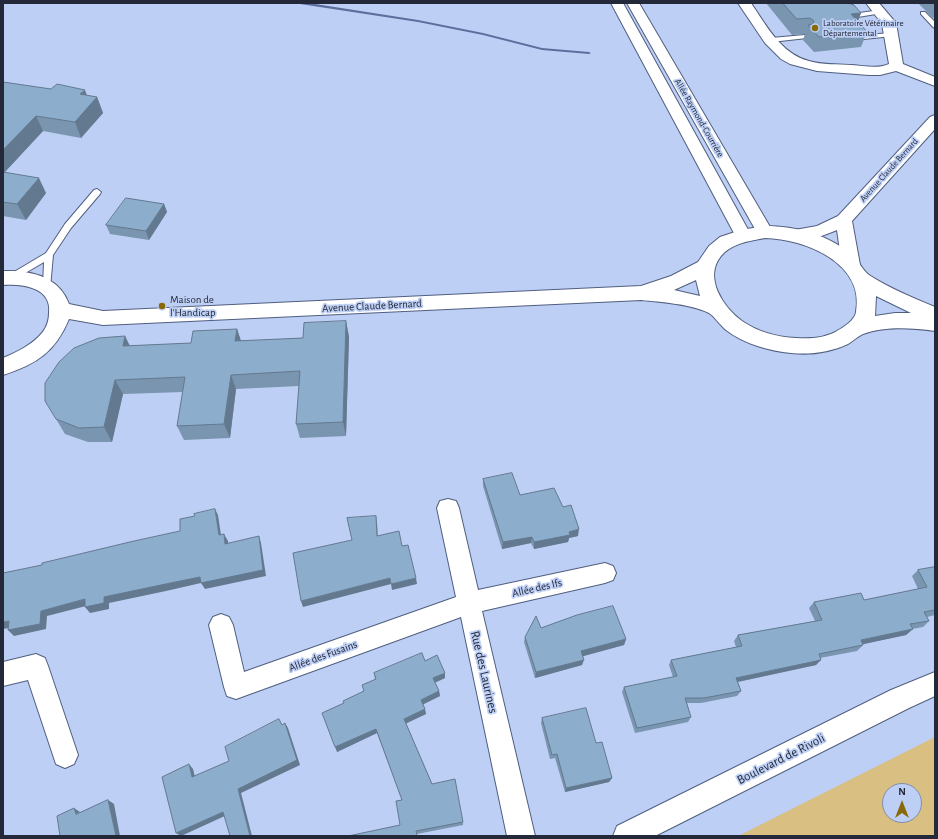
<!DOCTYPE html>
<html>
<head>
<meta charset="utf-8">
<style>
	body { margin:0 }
	#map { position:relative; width:938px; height:839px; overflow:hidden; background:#becff5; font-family:"Alegreya Sans",sans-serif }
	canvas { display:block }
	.frame { position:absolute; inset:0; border:4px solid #232938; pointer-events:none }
	.north { position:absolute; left:882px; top:783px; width:40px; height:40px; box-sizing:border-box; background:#becff5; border:1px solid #808da9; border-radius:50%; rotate:0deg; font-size:11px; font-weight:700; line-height:16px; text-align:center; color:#232938 }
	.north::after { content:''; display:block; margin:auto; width:14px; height:18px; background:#896906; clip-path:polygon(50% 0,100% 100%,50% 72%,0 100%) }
</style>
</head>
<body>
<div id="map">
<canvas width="938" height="839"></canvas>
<div class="frame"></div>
<div class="north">N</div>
</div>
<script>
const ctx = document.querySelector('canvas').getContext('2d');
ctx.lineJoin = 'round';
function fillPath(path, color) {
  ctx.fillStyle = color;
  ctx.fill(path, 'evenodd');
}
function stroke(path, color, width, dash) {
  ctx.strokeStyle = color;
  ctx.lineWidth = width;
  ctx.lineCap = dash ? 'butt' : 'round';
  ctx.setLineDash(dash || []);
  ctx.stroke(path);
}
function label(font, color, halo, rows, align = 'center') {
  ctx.font = font + ' "Alegreya Sans",sans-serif';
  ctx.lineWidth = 3.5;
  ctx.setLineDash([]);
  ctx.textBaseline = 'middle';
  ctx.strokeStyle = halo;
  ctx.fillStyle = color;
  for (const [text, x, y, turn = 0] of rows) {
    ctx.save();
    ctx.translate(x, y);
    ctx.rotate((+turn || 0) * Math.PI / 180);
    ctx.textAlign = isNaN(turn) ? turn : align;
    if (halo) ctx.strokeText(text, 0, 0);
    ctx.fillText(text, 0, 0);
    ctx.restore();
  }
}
const green = new Path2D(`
	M935,737V836H738ZM890,791H914V815H890Z`);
const stream = new Path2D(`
	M298,3H309L418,20L483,33L542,48L589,52L591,53L589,54L542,50L483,35L418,22L300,4Z`);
const service = new Path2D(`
	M880,10L883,12L882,13L846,19L843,17L846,15Z
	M921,12H925L935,22V28L933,27L921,14Z
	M891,33L893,34V36L854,40L851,38L854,36Z
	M805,35L808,37L807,38L771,42L768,40L771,38Z
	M97,189L101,192L100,194L71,228L53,255L50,288L47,289L43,286L44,262L15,279H9L8,277L9,275L46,253L65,224L94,190Z`);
const minor = new Path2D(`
	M611,3H623L751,235L749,239L743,241L737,239L735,235Z
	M627,3H639L773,232L771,236L765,238L759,236Z
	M738,3H751C766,25 781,54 809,61C822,65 838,64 852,65C864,66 878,69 889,64L882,24L866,3H879L896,23L903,64L935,77V86L896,71L880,75H869L817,71L790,64L781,59L765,43Z
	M935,115V129L852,221L860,265L857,269L851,271L845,269L842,265L837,230C823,236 804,243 789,239L787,235L789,231L817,226L838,216L930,117Z
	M448,499L456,501L459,508L478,590L605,563L613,566L616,573L613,580L605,583L482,611L535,836H507L461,617L236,699L227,696L224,687L209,625L213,617L221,614L229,617L233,625L244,672L456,597L437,508L440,501Z
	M36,654L45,658L48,666L78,755L74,764L65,768L56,764L28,680L3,686V662Z
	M935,672V696L909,708L655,836H613L617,826L891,690Z`);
const tertiary = new Path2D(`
	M765,226C796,226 830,235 853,256C859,261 863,271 869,275C889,288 913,298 935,307V331C911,328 886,326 863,334C858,336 853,341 848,344C831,352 810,355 791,353C770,351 744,344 726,330C721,326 714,316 709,313C692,304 660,302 641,300L103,325L69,319C55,352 37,364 3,375V358C17,352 32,345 42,333C47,327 49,320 49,313C52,287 22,284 3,285V271C30,270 59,276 69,304L103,311L641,286L671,276L698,262L709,246L720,237L741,230ZM765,238C805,239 865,263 856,312C855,320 844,327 837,331C825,338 810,339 796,338C777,337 758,332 742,321C724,308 703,278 721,256C732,243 750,241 765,238ZM696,280L700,296L674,290ZM876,296L911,313H895L875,316Z`);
const wall = new Path2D(`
	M766,3H848L861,13L857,24L867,32L861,47L814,52L803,40L805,34L792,35Z
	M918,3H935V17L933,18Z
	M3,82L97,97L103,113L81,138L43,131L4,173L46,193L26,220L3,216Z
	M164,204L167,212L149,240L110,234L106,225Z
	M346,321L349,337L346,436L300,438L296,424L299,386L236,389L230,438L184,440L177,426L183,392L123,394L112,442H88L65,434L56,419L125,336L130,346L191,343L237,329L241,341L303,338Z
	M483,479L520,495L563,507L578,536L569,538L568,542L534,549L531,543L502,549L483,486Z
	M935,567V615L927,617L929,621L923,627L912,629H913L906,635L862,644L863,645L857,651L820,658L816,665L738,682L741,691L737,696L701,703H687L691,717L688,722L635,733L622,692L624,687L673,677L669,665L671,660L736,647L734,641L738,635L815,621L809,608L814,602L864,600L918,589L912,576L918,570Z
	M541,628L626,639L624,645L583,656L582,665L535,678L524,642L525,637Z
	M425,661L445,678L435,683L439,691L440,696L423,704L426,714L406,723L432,784L463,822V825L417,834L400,825L402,800L377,733L337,752L344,703L364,692L375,679L374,673Z
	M542,718L596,743L612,778L609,782L565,792L555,758L550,759L541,723Z`);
const shadedWall = new Path2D(`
	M861,13L855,28L851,14Z
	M85,90L90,104L97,97L103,113L81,138L75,122L80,94Z
	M36,116L43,131L3,174V150Z
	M39,178L46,193L26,220L17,204Z
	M164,204L167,212L149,240L146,231Z
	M346,321L349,337L346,436L343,422Z
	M237,329L242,344L235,341Z
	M125,336L132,351L123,346Z
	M231,375L236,389L230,438L224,424Z
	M115,380L123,394L112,442L104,427Z
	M215,509L218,515L222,542L219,535Z
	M376,516L377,522L378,543L377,536Z
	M579,529L578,536L569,538L568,542L534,549V542L569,532Z
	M224,534L228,541V550L225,544Z
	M259,536L261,543L266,576L205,589L201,583L166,591L109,603V609L90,613L85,607L104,597Z
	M532,537L531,543L502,549L503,542Z
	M390,578L391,584L303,607L301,601Z
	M416,578L417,584L392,590L391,584Z
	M85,599L90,605L47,616L46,629L14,636L8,630L41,611Z
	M9,621L15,627L3,629V622Z
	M913,629L906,635L855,646L861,640Z
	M626,639L624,645L580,657L581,651Z
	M584,660L582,665L535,678L536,672Z
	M821,660L816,665L732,683L736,678Z
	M445,673V678L433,683V678Z
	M439,691L440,696L422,705L421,700Z
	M425,709L426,714L405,724L404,719Z
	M285,723L288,728L300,765L241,793L252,836H250L238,789Z
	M376,729L377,733L337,752L335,747Z
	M189,764L193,769L196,781L192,777Z
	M612,778L609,782L565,792L566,788Z
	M108,800L114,804L120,836H116Z
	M74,808L80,812L76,814Z
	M223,812L227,815L181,836L176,833Z`);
const building = new Path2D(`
	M783,3H848L854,5L861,13L851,14L857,21L856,24L862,26L867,32L819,37L808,25L813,24L814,21L810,18L797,19Z
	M3,82L51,89L57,84L85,90L80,94L97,97L75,122L36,116L3,150Z
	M3,172L39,178L17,204L3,202Z
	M126,198L164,204L146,231L106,225Z
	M346,321L343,422L296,424L300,371L231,375L224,424L177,426L185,377L115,380L104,427L79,428L56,419L45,401V383L59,362L74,348L99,338L125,336L123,346L191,343L193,331L237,329L235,341L303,338L304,323Z
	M512,473L520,495L554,488L563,507L571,505L579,529L569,532L570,535L534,542L532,537L503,542L483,479Z
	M215,509L219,535L224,534L225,544L259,536L263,570L201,583L200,577L161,585L104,597V603L85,607V599L41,611L40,624L8,630L9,621L3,622V573L42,565V563L134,541L180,531V519L195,516L194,514Z
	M376,516L377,536L399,531L402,546L408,545L416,578L391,584L390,578L301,601L293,553L352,540L347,518Z
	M935,567V610L924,612L929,621L910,624L913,629L861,640L863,645L819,654L821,660L736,678L741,691L704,698H685L691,717L637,728L624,687L677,676L671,660L742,646L738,635L822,620L814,602L861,593L864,600L927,587L918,570Z
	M613,606L626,639L581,651L584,660L536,672L525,637L536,616L541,628L577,615Z
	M422,653L425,661L437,655L445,673L433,678L439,691L421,700L425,709L404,719L432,784L455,779L463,822L416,831L417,836H348L400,825L396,801L402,800L376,729L335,747L322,713L344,703L343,701L364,691L362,685L376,679L374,673Z
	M586,708L596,743L602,742L612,778L566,788L557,754L552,755L542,718Z
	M279,719L282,725L285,723L297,760L238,789L250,836H230L223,812L176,833L162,777L189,764L192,777L229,761L225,747Z
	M108,800L116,836H60L57,816L74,808L76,814Z`);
const markers = [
	[815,28,4,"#896906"],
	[162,306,4,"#896906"]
];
const farPoinames = [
	["Laboratoire Vétérinaire",823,23],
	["Départemental",823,33]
];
const farStreetnames = [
	["Allée Raymond-Courrière",699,118,60],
	["Avenue Claude Bernard",889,170,-48]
];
const poiNames = [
	["Maison de",170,300],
	["l'Handicap",170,313]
];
const streetNames = [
	["Avenue Claude Bernard",372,306,-3],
	["Allée des Ifs",537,588,-13],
	["Allée des Fusains",323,656,-20]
];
const nearStreetnames = [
	["Rue des Laurines",484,672,77],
	["Boulevard de Rivoli",781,759,-27]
];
fillPath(green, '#d9bf82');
fillPath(stream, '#5c6e9e');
stroke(service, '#505e7f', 2);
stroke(minor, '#505e7f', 2);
stroke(tertiary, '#505e7f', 2);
fillPath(service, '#fff');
fillPath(minor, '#fff');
fillPath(tertiary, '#fff');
fillPath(wall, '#7995af');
fillPath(shadedWall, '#63798f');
fillPath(building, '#8dadcc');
stroke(building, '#63798f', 1);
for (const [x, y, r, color] of markers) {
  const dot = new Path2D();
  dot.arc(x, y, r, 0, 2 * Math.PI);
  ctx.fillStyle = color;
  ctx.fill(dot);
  stroke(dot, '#becff5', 1.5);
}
label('9px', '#232938', '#becff5', farPoinames, 'left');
label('9px', '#232938', '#becff5', farStreetnames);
label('11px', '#232938', '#becff5', poiNames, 'left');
label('11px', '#232938', '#becff5', streetNames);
label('13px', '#232938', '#becff5', nearStreetnames);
</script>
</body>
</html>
